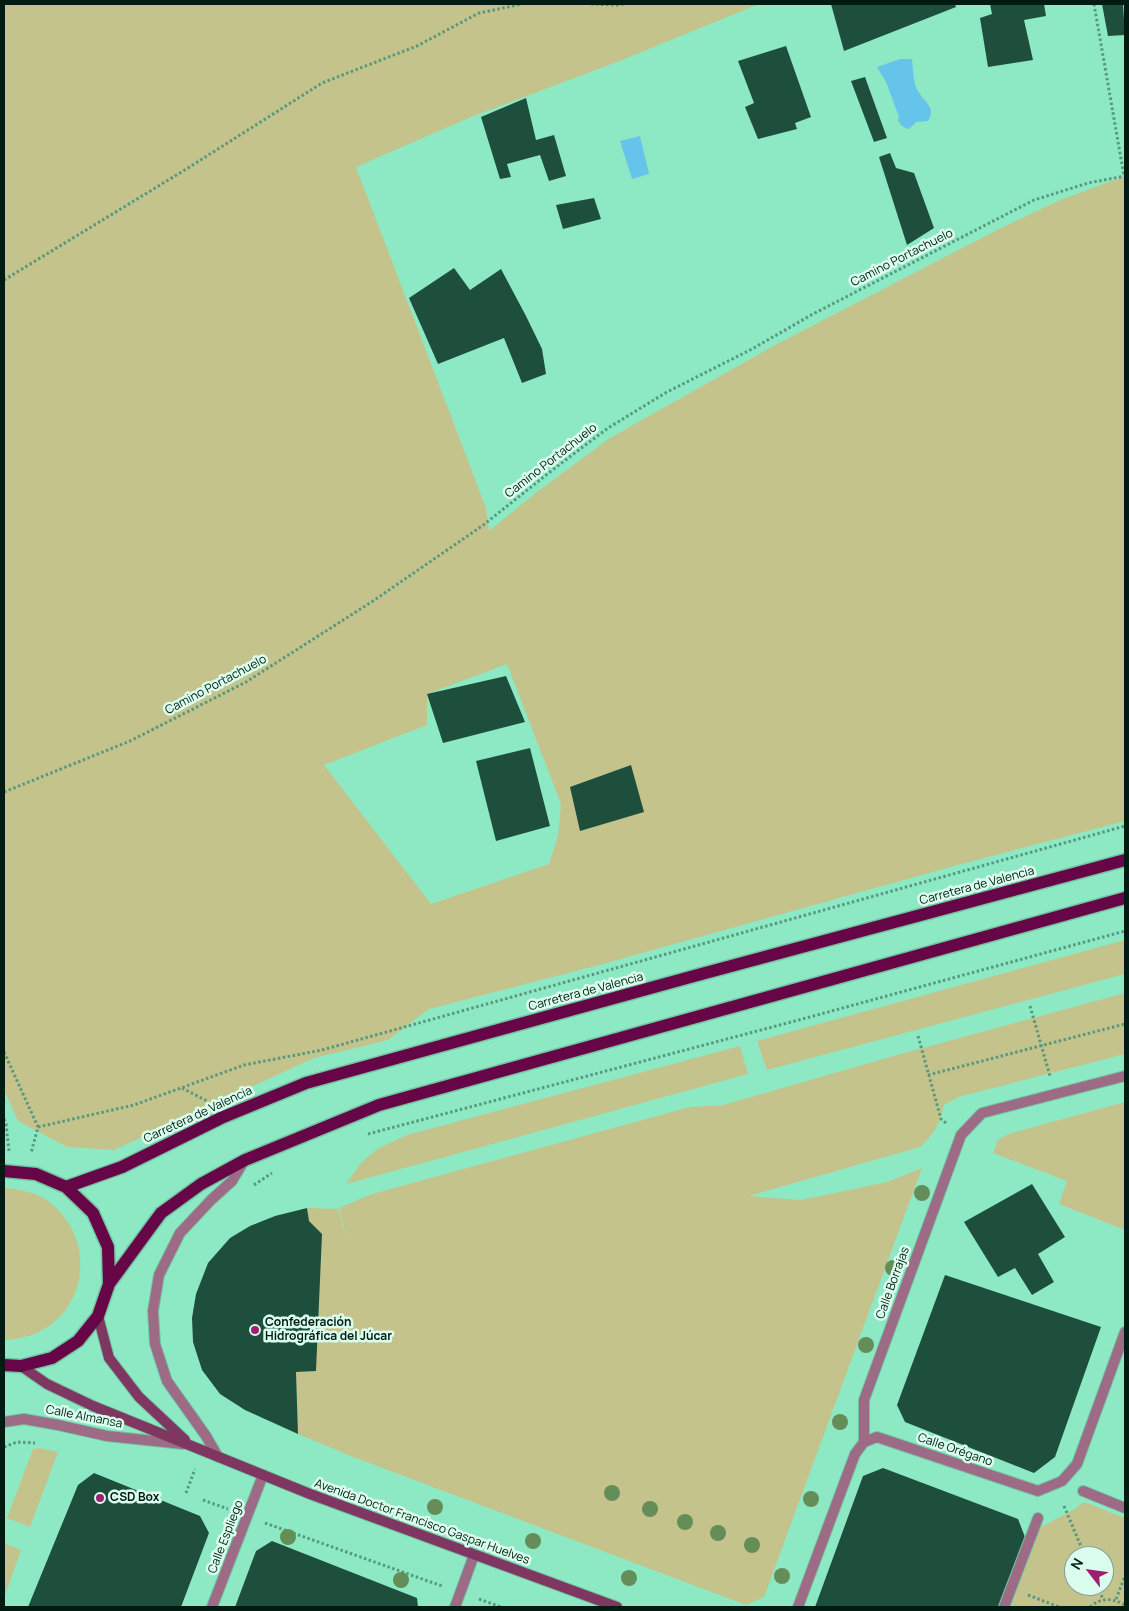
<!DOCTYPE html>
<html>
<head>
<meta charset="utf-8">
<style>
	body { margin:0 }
	#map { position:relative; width:1129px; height:1611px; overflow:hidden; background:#8de9c4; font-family:Manrope,sans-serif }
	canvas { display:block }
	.frame { position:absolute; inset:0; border:5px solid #001c12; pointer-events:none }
	.north { position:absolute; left:1064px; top:1546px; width:50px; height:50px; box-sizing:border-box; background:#dbfdee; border:1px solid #83a396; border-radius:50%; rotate:300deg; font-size:14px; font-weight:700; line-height:20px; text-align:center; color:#001c12 }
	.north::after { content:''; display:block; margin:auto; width:18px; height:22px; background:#9f1e71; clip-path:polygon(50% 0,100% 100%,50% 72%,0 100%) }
</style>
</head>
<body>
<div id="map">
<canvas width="1129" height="1611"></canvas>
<div class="frame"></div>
<div class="north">N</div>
</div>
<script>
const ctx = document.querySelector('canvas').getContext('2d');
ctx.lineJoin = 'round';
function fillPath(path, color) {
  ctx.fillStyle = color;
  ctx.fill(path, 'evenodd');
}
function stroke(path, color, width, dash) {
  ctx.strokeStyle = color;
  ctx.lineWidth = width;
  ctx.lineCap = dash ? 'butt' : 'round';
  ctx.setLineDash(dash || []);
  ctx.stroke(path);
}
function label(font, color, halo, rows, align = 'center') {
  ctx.font = font + ' Manrope,sans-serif';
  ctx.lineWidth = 5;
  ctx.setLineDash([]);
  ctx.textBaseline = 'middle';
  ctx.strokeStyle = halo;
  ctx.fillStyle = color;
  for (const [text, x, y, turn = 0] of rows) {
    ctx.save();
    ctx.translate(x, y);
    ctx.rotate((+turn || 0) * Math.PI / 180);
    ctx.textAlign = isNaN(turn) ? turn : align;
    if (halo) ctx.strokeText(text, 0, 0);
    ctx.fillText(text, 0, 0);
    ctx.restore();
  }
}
const green = new Path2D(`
	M4,4H759L617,62L471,117L356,167L486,508L489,531L537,492L610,438L777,344L999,229L1060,200L1125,176V821L954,866L599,965L429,1009L388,1040L314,1058L114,1150L67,1147L18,1121L4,1090ZM507,664L561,804L558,836L549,864L431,904L324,765L427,725V694Z
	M1125,940V974L767,1070L757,1041Z
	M1125,993V1054L958,1097L944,1105C939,1125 935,1133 920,1147L749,1196L801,1200L887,1182L922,1168L764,1597L746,1605L356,1458L298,1434L296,1372L315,1371L309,1221L307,1208L338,1209L347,1239L339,1208L372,1194L690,1107L723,1105L897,1055Z
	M740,1046L748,1074L346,1184L361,1163L377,1149L407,1135Z
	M1125,1102V1230L1059,1204L1067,1181L993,1153L998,1140L1008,1134Z
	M4,1188C21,1189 40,1193 53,1205C95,1241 88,1310 37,1333C27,1337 15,1340 4,1340Z
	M39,1448L58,1452L30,1527L7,1518L33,1449Z
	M1084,1502L1125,1518V1607H1009L1039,1528L1073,1510ZM1074,1556H1104V1586H1074Z
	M4,1543L21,1550L4,1598Z`);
const water = new Path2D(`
	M900,59H912C913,68 913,79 916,87C921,101 938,106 928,121L916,122L909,129C903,128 901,125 898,120L899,117L886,82L877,67Z
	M640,136L649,174L632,179L620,141Z`);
const building = new Path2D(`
	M831,4H955L956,7L844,51Z
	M990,4H1044L1046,16L1024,20L1033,60L988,67L980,18L992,14Z
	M1102,4H1123L1125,35L1108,36Z
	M786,46L811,117L795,123L797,129L758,139L745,107L754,103L738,61Z
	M865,77L887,138L874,142L851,81Z
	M526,98L536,140L554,135L566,176L549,181L540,155L507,164L511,177L500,179L481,117Z
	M890,153L896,168L914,173L934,228L907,245L879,157Z
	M594,198L601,219L563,229L556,205Z
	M454,268L470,290L501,269L526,316L542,349L546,374L522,383L504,338L438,364L409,298Z
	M506,676L525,722L443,743L427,694Z
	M530,748L550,826L496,841L476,761Z
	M631,765L644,812L580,831L570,787Z
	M1032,1184L1065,1237L1038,1254L1054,1282L1032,1295L1015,1268L998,1277L964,1222Z
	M307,1208L309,1221L322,1234L316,1371L296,1372L298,1434L245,1410L220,1394L202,1370L193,1342L192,1318L196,1294L208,1263L230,1238L250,1226L275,1216Z
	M945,1275L1101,1327L1055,1457L1034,1473L905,1422L897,1405Z
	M883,1468L1018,1519L1025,1537L999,1607H815L863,1476Z
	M94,1473L200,1516L209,1533L181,1607H28L78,1485Z
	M272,1541L417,1598L418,1607H235L256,1551Z`);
const path = new Path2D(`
	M591,4L617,5L624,4
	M1094,4L1124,176
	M4,280L188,168L322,83L417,46L479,13L522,4
	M4,792L130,741L246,682L373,601L482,526L555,468L608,428L667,392L752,349L813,314L1034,200L1088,183L1125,176
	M1030,1006L1050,1076
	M918,1036L941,1119L946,1123
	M4,1052L38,1127L31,1153
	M928,1075L1125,1024
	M182,1088L207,1101
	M4,1119L6,1124L9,1151
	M38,1127L134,1105L244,1065L322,1050L1125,826
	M368,1134L795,1021L1125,931
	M254,1185L272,1173
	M4,1447L17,1442L35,1443
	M186,1493L195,1469
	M203,1500L228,1509
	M1064,1506L1085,1556
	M265,1523L442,1586
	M1097,1586L1103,1599
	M1028,1595L1059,1607
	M479,1599L501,1607
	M1116,1599L1125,1576
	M1090,1607C1101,1597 1113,1598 1125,1605`);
const street = new Path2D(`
	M4,1422L24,1419L58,1425L107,1436L183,1444
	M864,1442L877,1437L1038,1491L1062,1481L1077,1464L1125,1332
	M218,1457L206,1436L167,1381L155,1344L153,1311L159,1275L180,1233L211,1200L232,1181L244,1161
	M1083,1491L1125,1508
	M212,1607L263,1475
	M455,1607L474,1555
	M798,1607L855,1454L864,1442V1400L961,1135L982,1113L1125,1076
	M1004,1607L1038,1518`);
const secondary = new Path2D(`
	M98,1316L109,1358L139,1397L185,1440
	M21,1366L47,1384L93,1406L310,1494L617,1607`);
const primary = new Path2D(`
	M4,1171L36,1174L66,1187L93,1213L108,1247L109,1284L98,1316L78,1341L52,1358L21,1366L4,1365
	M66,1187L122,1167L221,1118L306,1083L694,976L1125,860
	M109,1284L161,1213L201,1184L245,1160L379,1105L1125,898`);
const trees = [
	[922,1193],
	[893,1268],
	[866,1345],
	[840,1422],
	[612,1493],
	[811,1499],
	[435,1507],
	[650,1509],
	[685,1522],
	[718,1533],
	[288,1537],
	[533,1541],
	[752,1545],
	[782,1576],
	[629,1578],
	[401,1580]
];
const markers = [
	[255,1330,5,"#9f1e71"],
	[100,1498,5,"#9f1e71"]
];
const streetNames = [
	["Camino Portachuelo",902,258,-27],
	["Camino Portachuelo",551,461,-38],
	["Camino Portachuelo",216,685,-28],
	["Carretera de Valencia",977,886,-15],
	["Carretera de Valencia",586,992,-15],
	["Carretera de Valencia",198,1115,-25],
	["Calle Borrajas",893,1283,-70],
	["Calle Almansa",84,1417,11],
	["Calle Orégano",955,1450,19],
	["Avenida Doctor Francisco Gaspar Huelves",422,1522,20],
	["Calle Espliego",226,1537,-69]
];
const poiNames = [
	["Confederación",265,1323],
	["Hidrográfica del Júcar",265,1337],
	["CSD Box",110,1498]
];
fillPath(green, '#c5c38c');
fillPath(water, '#66c4ea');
fillPath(building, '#1e4f3d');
stroke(street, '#74c4a4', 12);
stroke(secondary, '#74c4a4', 12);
stroke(primary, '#74c4a4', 15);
stroke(path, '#56997f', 3, [2.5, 2.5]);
stroke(street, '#9e6b86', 10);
stroke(secondary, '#7f3761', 10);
stroke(primary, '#670647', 12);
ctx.fillStyle = '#658d58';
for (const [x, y] of trees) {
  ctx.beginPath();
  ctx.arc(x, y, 8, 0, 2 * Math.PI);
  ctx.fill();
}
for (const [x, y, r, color] of markers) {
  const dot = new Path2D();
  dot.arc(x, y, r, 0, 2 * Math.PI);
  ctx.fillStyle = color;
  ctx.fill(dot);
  stroke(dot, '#dbfdee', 2);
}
label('12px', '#001c12', '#dbfdee', streetNames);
label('bold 12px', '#001c12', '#dbfdee', poiNames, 'left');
</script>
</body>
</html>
